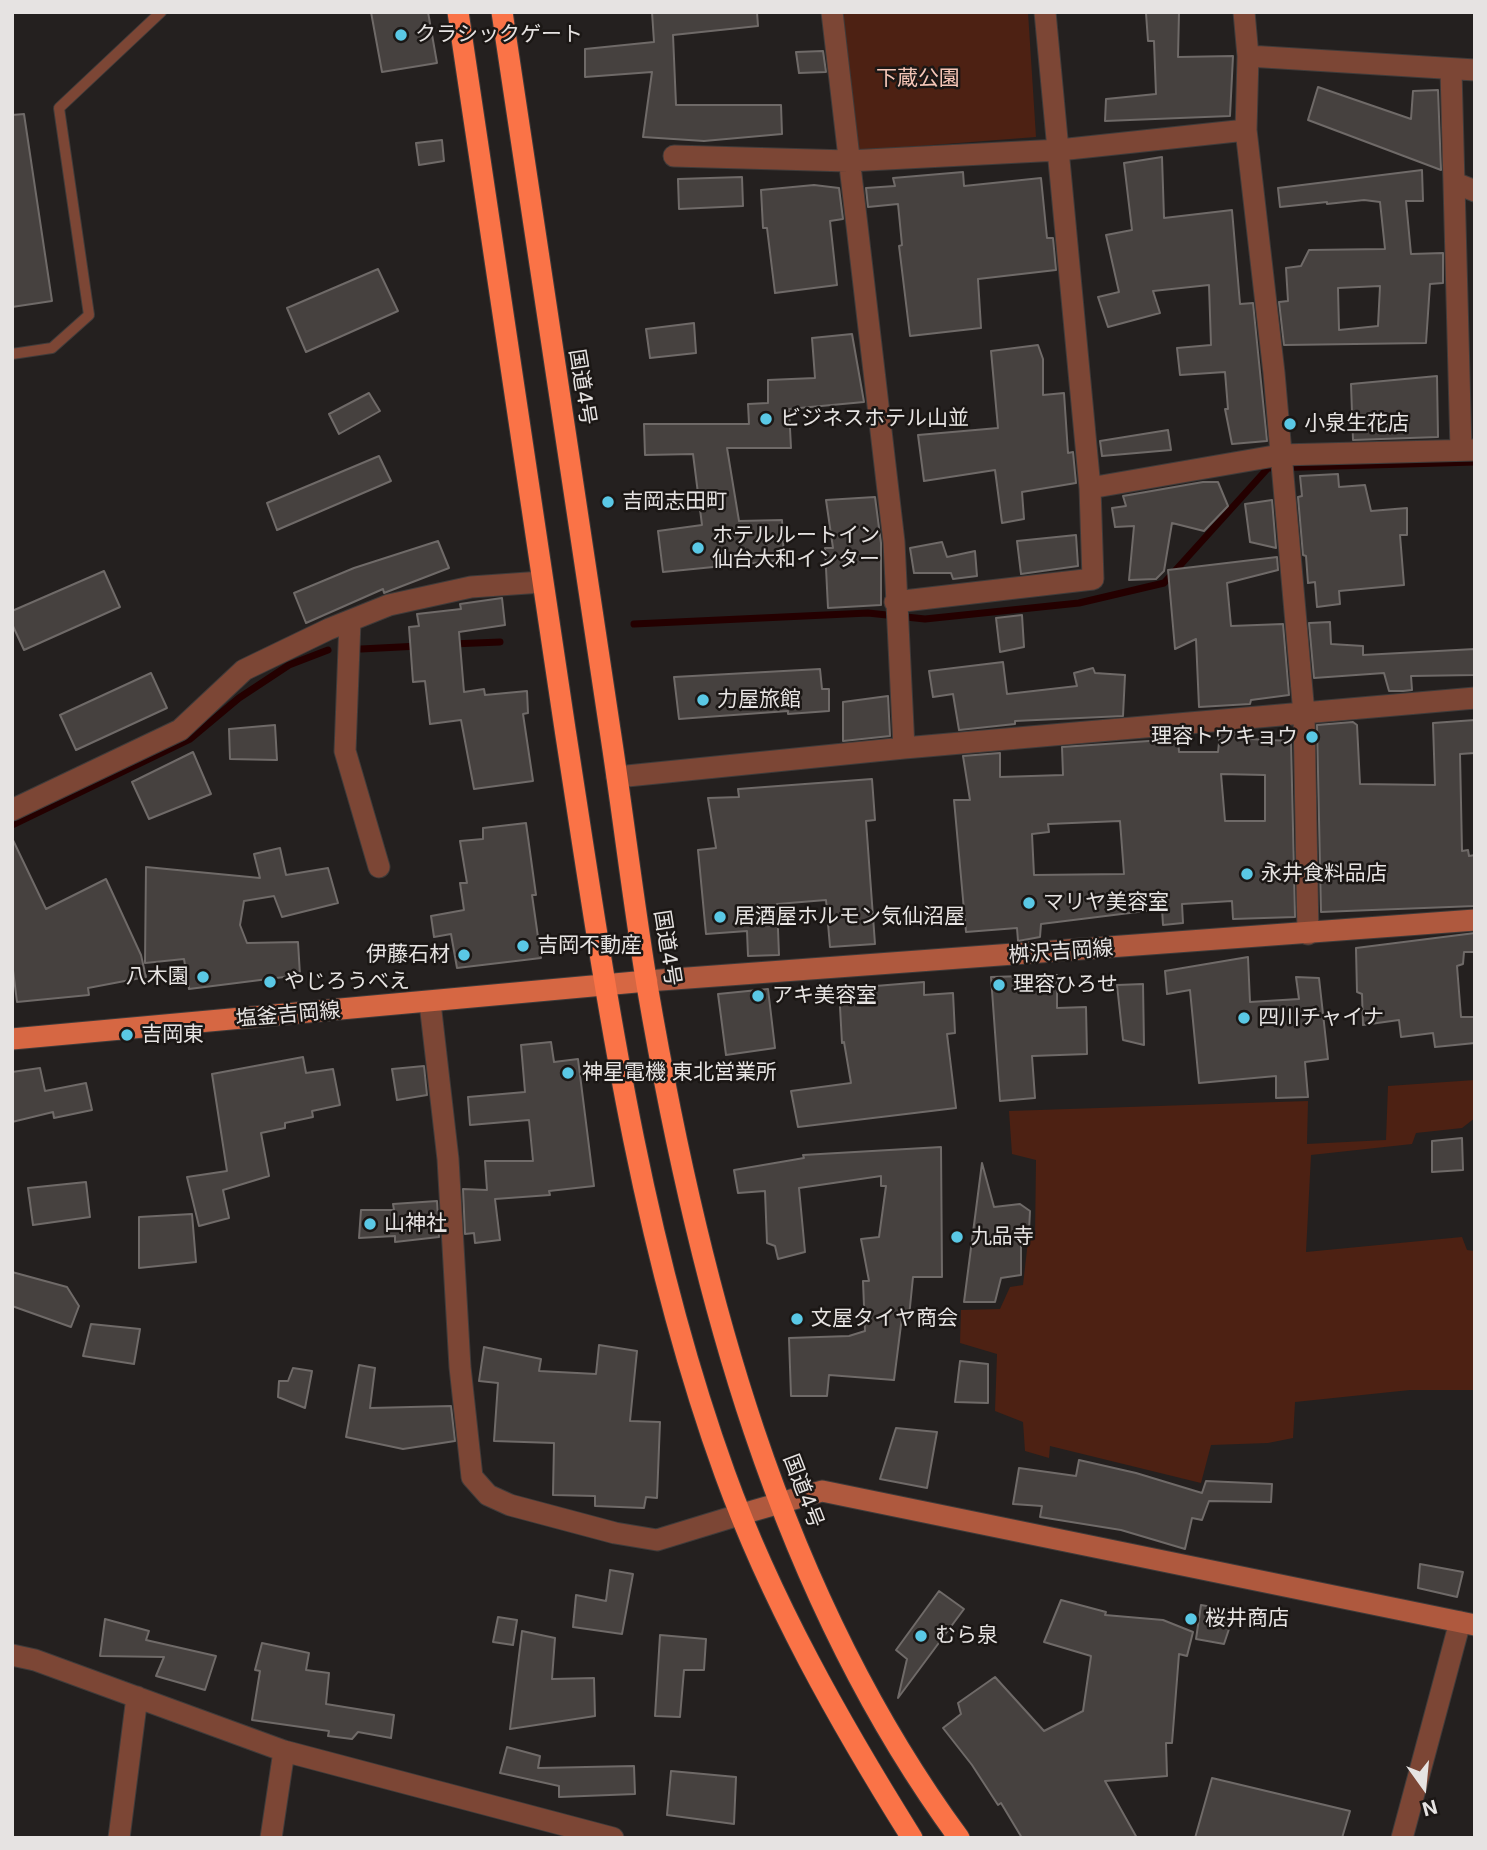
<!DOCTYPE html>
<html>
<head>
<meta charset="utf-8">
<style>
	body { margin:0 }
	#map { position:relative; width:1487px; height:1850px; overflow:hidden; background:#24201f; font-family:Inter,sans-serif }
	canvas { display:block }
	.frame { position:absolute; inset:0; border:14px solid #e6e3e2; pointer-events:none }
	.north { position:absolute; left:1389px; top:1752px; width:70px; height:70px; -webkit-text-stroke:5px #1b1715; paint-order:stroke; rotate:165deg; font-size:19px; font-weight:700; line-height:28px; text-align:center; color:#e6e3e2 }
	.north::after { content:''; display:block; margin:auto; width:24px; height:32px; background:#e6e3e2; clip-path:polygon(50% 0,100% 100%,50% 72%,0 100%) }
</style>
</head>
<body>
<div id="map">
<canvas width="1487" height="1850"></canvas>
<div class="frame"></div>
<div class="north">N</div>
</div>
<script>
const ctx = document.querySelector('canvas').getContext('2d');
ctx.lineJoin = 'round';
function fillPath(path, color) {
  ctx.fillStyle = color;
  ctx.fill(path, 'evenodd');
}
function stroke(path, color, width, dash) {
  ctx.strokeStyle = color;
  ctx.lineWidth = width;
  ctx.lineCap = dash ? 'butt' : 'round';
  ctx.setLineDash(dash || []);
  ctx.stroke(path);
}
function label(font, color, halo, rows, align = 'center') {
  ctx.font = font + ' Inter,"Noto Sans JP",sans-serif';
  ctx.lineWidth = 5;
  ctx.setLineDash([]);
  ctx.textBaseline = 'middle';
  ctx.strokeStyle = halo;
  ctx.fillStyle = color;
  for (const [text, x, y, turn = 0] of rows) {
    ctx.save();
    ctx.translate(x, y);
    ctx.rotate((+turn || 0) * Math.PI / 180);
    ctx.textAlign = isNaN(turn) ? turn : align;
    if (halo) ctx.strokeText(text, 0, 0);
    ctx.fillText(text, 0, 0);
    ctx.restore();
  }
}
const green = new Path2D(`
	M843,12H1028L1036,137L855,151Z
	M1475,1080V1118L1462,1128L1416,1133L1412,1144L1311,1155L1306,1252L1462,1237L1467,1250L1475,1251V1390H1410L1295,1402L1293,1438L1268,1443L1211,1445L1201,1483L1050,1446L1049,1458L1025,1451L1023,1422L995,1411L997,1354L960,1343L961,1310L1000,1309L1010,1287L1023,1285L1028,1241L1035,1239L1036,1160L1012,1154L1009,1111L1308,1101L1307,1144L1386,1140L1388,1086Z`);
const stream = new Path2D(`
	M634,624L868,613L925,619L1079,603L1164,583L1268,468L1475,462
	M452,644L500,642
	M361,649L419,646
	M12,825L190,739L239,698L289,665L328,650`);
const building = new Path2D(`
	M371,12H428L437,63L382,72Z
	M652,12H757L758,26L673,35L676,105H781L782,134L704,141L643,137L652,72L585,77V49L654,42Z
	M1179,12L1178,57L1233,56L1230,116L1105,121L1106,99L1156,94L1154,41H1148L1146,13Z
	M823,51L826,72L799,73L796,52Z
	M1318,87L1411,119L1413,91L1438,90L1441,170L1308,120Z
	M24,114L52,301L12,307V115Z
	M442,140L444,161L419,165L416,143Z
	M1162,157L1164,218L1232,210L1240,304L1253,303L1267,441L1232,444L1225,409H1228L1225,372L1180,375L1177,348L1211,345L1209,285L1153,291L1160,313L1108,327L1098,297L1119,292L1106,235L1132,230L1124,163Z
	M1422,170L1423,201H1406L1411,254L1443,253V283L1430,284L1426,343L1284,345L1279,302L1288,301L1286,268L1301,266L1309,250L1385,249L1380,202L1364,200L1327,204V202L1280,207L1278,188ZM1380,286L1378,326L1339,330L1338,288Z
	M963,172L964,186L1041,178L1047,238H1053L1056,270L978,279L981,328L910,336L899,246L902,245L898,204L868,207L866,188L895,186L893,178Z
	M742,177L743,206L679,209L678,179Z
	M814,185L839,188L843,219L830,221L837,285L775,293L767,228H763L761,190Z
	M378,269L398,311L306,352L287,308Z
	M694,323L696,353L650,358L646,329Z
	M852,334L864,402L789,409L791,448H727L739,521L782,520L784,560L663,572L658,531L702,525L693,454L645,455L644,424H749L748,404L768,403V380L815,378L812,338Z
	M1038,345L1043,359V395L1064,393L1068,453L1073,452L1076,483L1022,492L1024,519L1002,523L995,470L924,481L918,435L998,428L991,351Z
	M1437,376L1438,437L1353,440L1351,384Z
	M369,393L380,411L339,434L329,414Z
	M1168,430L1171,450L1102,456L1100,441Z
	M379,456L391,481L277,530L267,503Z
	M1338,474L1339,487L1365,485L1371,511L1407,508V535H1400L1404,585L1339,591L1340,604L1317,607L1315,582L1308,583L1306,556L1303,555L1298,497L1302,496L1300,476Z
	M1203,482H1218L1228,506L1204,531L1172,523L1164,571L1156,579L1129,580L1134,526L1115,527L1112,508L1126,506L1123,496Z
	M875,497L881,543V605L828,608L825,548H833L826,500Z
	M1272,500L1276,548L1250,542L1245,504Z
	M1076,535L1078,566L1021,574L1017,541Z
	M438,541L449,568L384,593L383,589L306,623L294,593L354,568Z
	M942,542L947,557L975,551L977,576L953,579L951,573H914L910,548Z
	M1277,557L1278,570L1227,583L1231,626L1283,624L1289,695L1251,700L1250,704L1199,707L1196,639L1175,649L1168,570Z
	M104,571L120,607L24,650L12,624V611Z
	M502,598L505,625L459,632L464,692L484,689L485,695L527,691L528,713L523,714L533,781L474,789L461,720L430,724L425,681L413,682L409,627L419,626L417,614L461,609L460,604Z
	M1022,615L1024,647L1000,652L996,618Z
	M1330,622L1331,644L1363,646V655L1475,649V675L1411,676L1412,690L1403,691H1389L1384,673L1314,678L1309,623Z
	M1003,662L1007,694L1077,686L1074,673L1093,668L1095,673L1125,675L1123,716L1015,721V724L959,730L953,694L933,697L929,671Z
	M820,669L822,689H829V711L788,714V711L679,719L674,677Z
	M151,673L167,708L76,750L60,715Z
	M888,696L890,736L843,741V702Z
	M1475,720V753L1460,754L1462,851L1468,850L1469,856L1475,855V906L1321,912L1317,725L1353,722L1357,725L1360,784L1435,785L1433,723Z
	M275,725L277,760L230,759L229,729Z
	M1250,731L1249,739L1291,741L1295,917L1233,919L1232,901L1182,904L1183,923L1163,925L1162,909L1041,924L1040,937L1018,941L1017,928L966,932L954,800H970L963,756L1000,753V777L1063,775L1062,747L1178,739L1179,752H1218L1220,733ZM1221,774L1265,775V821H1225ZM1120,821L1124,874L1034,875L1032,834L1049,832L1048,824Z
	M193,752L211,794L149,819L132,782Z
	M872,779L875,820L866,821L875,944L830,947L826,900L777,904L779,955L748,956L747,931L706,934L698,850L716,848L708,798L739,797L738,789Z
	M526,823L536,895H532L541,958L457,968L451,934L434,937L431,916L464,910L460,883H467L460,841L483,839V828Z
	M12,838L46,909L106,879L141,955L146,977L88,988L89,995L17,1002L12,962Z
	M280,848L286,875L328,868L338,903L282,917L274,896L244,901L240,925L247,943L298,942L300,975L189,989L184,959L145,963L146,867L260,878L254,854Z
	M1475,933V952H1464L1463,964L1457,966L1461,1017H1475V1043L1435,1047L1433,1033L1401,1037L1399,1020L1363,1025L1362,994L1357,992L1356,948Z
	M1248,957L1250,1002L1299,999L1296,977L1319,978L1328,1059L1305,1062L1308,1097L1276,1098V1076L1199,1083L1190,990L1167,994L1165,971Z
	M1057,975V1008L1086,1007L1087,1054L1032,1056L1035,1098L1000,1101L991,977Z
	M924,982V995L953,993L955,1033L947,1034L956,1108L798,1127L791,1091L851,1083L844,1042L842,1043L839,989Z
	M1143,984L1144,1045L1123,1040L1117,985Z
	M768,989L775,1048L726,1055L718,994Z
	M551,1042L554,1062L578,1059L594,1186L549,1191L550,1195L495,1199L500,1240L475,1243L474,1233L465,1234L463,1189L487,1190L485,1161H533L529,1120L470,1125L468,1097L525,1092L521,1045Z
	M303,1057L306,1073L333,1069L340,1105L312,1111L313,1117L285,1123V1128L261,1133L269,1176L223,1190L229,1218L199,1226L187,1177L227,1171L212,1074Z
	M424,1066L427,1095L397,1100L392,1069Z
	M40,1068L45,1091L86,1083L92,1110L54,1118L53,1112L12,1122V1072Z
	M1462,1138L1463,1170L1432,1172V1141Z
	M941,1147L942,1277H913L909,1317H902L894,1380L829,1375L827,1396H791L789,1338L849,1336L865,1331L863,1281H869L861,1239L879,1237L886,1186H881V1176L799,1188L805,1252L778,1259L775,1246L767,1243L765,1191L738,1193L734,1170L804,1158L803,1155Z
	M982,1163L994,1207L1020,1204L1030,1211L1029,1231H1021V1275L1001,1278L995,1302H964Z
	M86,1182L90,1217L33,1225L28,1188Z
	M437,1201L439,1237L395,1242V1236L359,1238L361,1210H394L393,1204Z
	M192,1214L196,1262L139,1268V1217Z
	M12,1272L67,1287L79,1306L71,1327L12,1306Z
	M91,1324L140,1329L134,1364L83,1356Z
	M599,1345L637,1351L630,1421L660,1422L657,1498L646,1497L644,1508L595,1506V1496L553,1495L554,1443L494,1441L498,1383L479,1381L484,1347L541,1359L539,1371L596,1374Z
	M960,1361L988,1364V1403L955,1402Z
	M359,1365L375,1368L370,1408L451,1406L455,1441L403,1449L346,1437Z
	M293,1368L312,1371L305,1408L278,1397L279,1381H288Z
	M896,1428L937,1432L927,1488L880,1479Z
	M1079,1460L1136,1473L1202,1493L1206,1481L1272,1484L1271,1502L1209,1501L1202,1520L1192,1518L1185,1549L1121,1530L1040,1517L1042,1506L1013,1504L1019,1468L1076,1476Z
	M1420,1564L1463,1572L1457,1597L1418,1588Z
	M610,1570L633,1574L622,1634L573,1627L576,1595L606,1601Z
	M939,1591L964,1609L898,1698L907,1659L896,1650Z
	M1061,1600L1106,1612L1105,1615L1163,1620L1193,1632L1187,1656L1179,1654L1172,1743H1166L1167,1776L1105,1781L1137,1838H1022L1001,1803L998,1805L972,1765L943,1728L961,1714L958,1703L995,1677L1044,1731L1083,1711L1091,1656L1044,1642Z
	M1201,1605L1235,1611L1224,1644L1196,1639Z
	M498,1617L517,1620L513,1645L493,1642Z
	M105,1619L149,1631L146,1640L216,1656L205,1690L156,1676L164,1657L100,1656Z
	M522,1631L555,1638L552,1679L594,1678L595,1716L510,1729Z
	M660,1635L706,1639L704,1670H684L680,1717L655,1716Z
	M262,1643L309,1653L306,1670L329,1673L326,1704L394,1715L391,1738L358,1732L352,1739L328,1736L329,1731L252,1720L260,1671L255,1670Z
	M507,1747L540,1756L538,1768L634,1766L635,1794L559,1797V1786L500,1773Z
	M671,1771L736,1777L734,1824L667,1815Z
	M1212,1778L1350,1811L1342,1838H1195Z`);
const lane = new Path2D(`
	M12,354L52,348L89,315L59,108L161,12`);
const street = new Path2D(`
	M832,12L894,542L904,748
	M1244,12L1248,56L1246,130L1274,373L1304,714L1308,934
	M1248,56L1475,70
	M1451,70L1461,450
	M674,156L848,161L1059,150L1246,130
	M1455,183L1475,191
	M1090,488L1280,455L1475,450
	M895,602L1093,579L1090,488L1045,12
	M350,621L345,751L379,867
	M617,777L904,748L1475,698
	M12,810L180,730L244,670L329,629L389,605L471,587L542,582
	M430,1003L448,1159L460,1367L472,1477L488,1495L510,1505L615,1533L657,1540L742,1514
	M12,1655L35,1660L284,1751L613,1838
	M119,1838L137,1697
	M271,1838L284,1751
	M1402,1838L1460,1622`);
const secondary = new Path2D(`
	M647,981L1475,920
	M742,1514L822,1491L1475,1625`);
const primary = new Path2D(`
	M12,1039L647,981`);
const highway = new Path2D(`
	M458,12C492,251 528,490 565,729C604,980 638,1234 725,1474C771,1601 840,1723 912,1838
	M502,12C536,252 573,491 610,730C623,814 633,900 647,985C698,1283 777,1590 959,1838`);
const markers = [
	[401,35,7,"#5ac8e5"],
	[766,419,7,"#5ac8e5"],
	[1290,424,7,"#5ac8e5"],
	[608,502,7,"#5ac8e5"],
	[698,548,7,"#5ac8e5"],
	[703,700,7,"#5ac8e5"],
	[1312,737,7,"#5ac8e5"],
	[1247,874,7,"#5ac8e5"],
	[1029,903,7,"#5ac8e5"],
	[720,917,7,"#5ac8e5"],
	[523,946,7,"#5ac8e5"],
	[464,955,7,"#5ac8e5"],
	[203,977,7,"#5ac8e5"],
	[270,982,7,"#5ac8e5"],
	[999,985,7,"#5ac8e5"],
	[758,996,7,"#5ac8e5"],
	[1244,1018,7,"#5ac8e5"],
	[127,1035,7,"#5ac8e5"],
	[568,1073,7,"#5ac8e5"],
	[370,1224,7,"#5ac8e5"],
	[957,1237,7,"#5ac8e5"],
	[797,1319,7,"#5ac8e5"],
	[1191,1619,7,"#5ac8e5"],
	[921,1636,7,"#5ac8e5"]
];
const poiNames = [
	["クラシックゲート",415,35],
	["ビジネスホテル山並",780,419],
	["小泉生花店",1304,424],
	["吉岡志田町",622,502],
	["ホテルルートイン",712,536],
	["仙台大和インター",712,560],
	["力屋旅館",717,700],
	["理容トウキョウ",1298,737,"right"],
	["永井食料品店",1261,874],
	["マリヤ美容室",1043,903],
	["居酒屋ホルモン気仙沼屋",734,917],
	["吉岡不動産",537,946],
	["伊藤石材",450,955,"right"],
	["八木園",189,977,"right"],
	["やじろうべえ",284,982],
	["理容ひろせ",1013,985],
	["アキ美容室",772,996],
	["四川チャイナ",1258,1018],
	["吉岡東",141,1035],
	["神星電機 東北営業所",582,1073],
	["山神社",384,1224],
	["九品寺",971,1237],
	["文屋タイヤ商会",811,1319],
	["桜井商店",1205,1619],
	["むら泉",935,1636]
];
const parkNames = [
	["下蔵公園",918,79]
];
const streetNames = [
	["国道4号",582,387,81],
	["国道4号",667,948,81],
	["桝沢吉岡線",1061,952,-4],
	["塩釜吉岡線",288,1015,-5],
	["国道4号",803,1491,69]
];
fillPath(green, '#4d2113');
stroke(stream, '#240000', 7);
fillPath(building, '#46413f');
stroke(building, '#6f6a68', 2);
stroke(lane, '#3f3b3a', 12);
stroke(street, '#3f3b3a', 23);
stroke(secondary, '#3f3b3a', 23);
stroke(primary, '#3f3b3a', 23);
stroke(highway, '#3f3b3a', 23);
stroke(lane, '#7c4635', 10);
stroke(street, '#7c4635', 21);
stroke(secondary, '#af593e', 21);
stroke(primary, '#d66743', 21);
stroke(highway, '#fa7347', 21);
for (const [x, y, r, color] of markers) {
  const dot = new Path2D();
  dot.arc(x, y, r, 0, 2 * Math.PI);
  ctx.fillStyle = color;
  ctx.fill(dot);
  stroke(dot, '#1b1715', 2.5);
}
label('21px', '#e6e3e2', '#1b1715', poiNames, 'left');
label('21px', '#f5c6b7', '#1b1715', parkNames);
label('21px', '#e6e3e2', '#1b1715', streetNames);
</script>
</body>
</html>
